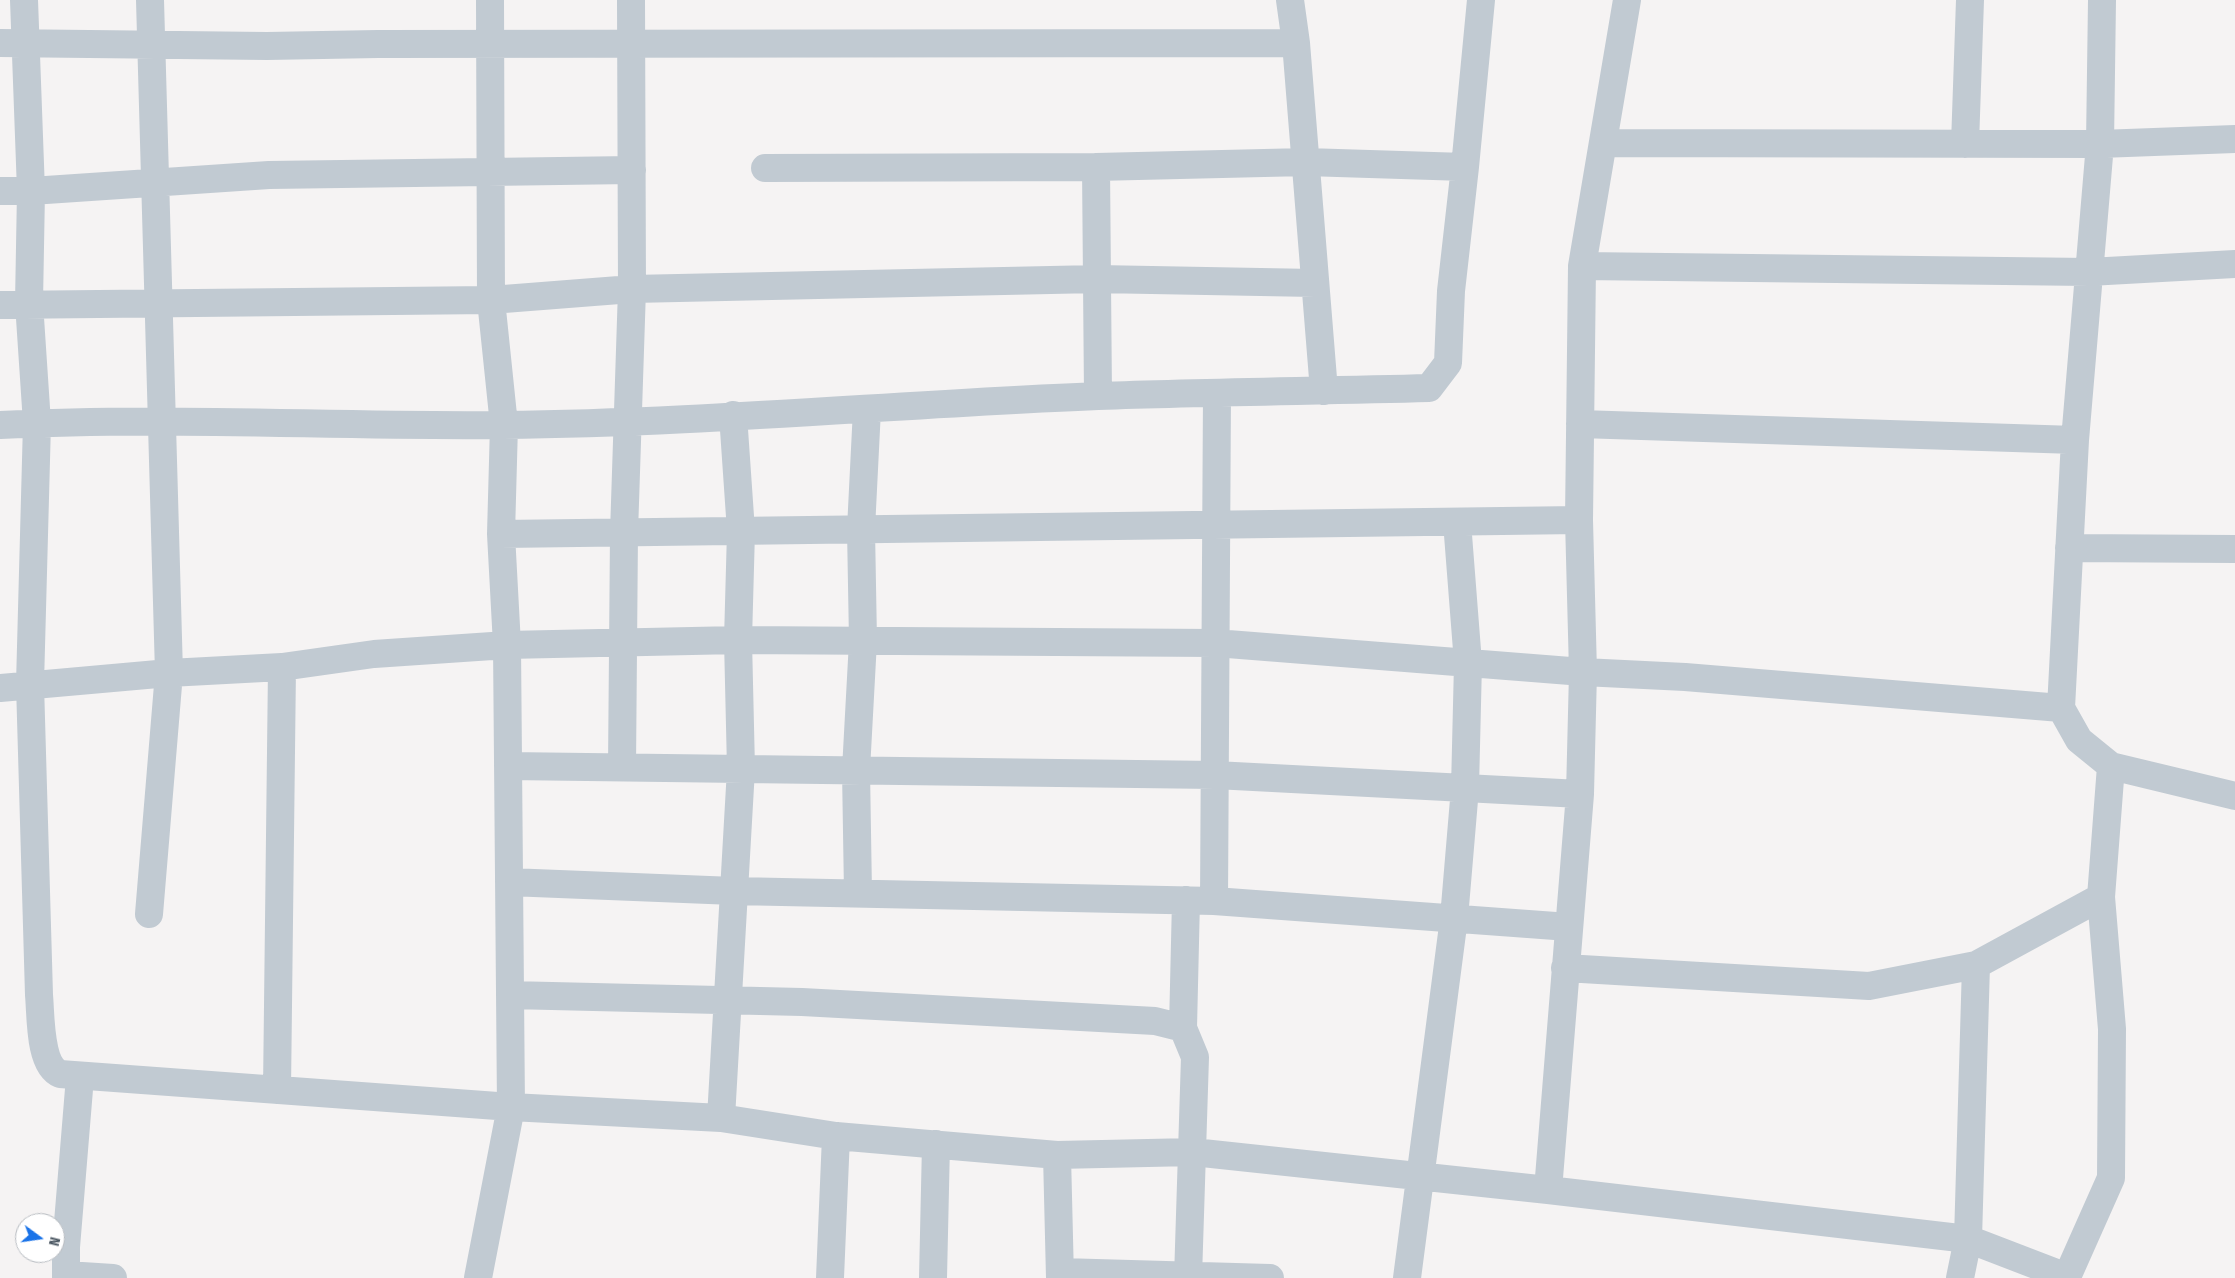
<!DOCTYPE html>
<html>
<head>
<meta charset="utf-8">
<style>
	body { margin:0 }
	#map { position:relative; width:2235px; height:1278px; overflow:hidden; background:#f5f3f3; font-family:"Fira Sans Condensed",sans-serif }
	canvas { display:block }
	.north { position:absolute; left:15px; top:1213px; width:50px; height:50px; box-sizing:border-box; background:#fff; border:1px solid #b7bbc0; border-radius:50%; rotate:104deg; font-size:14px; font-weight:700; line-height:20px; text-align:center; color:#4a5661 }
	.north::after { content:''; display:block; margin:auto; width:18px; height:22px; background:#1a73e8; clip-path:polygon(50% 0,100% 100%,50% 72%,0 100%) }
</style>
</head>
<body>
<div id="map">
<canvas width="2235" height="1278"></canvas>
<div class="north">N</div>
</div>
<script>
const ctx = document.querySelector('canvas').getContext('2d');
ctx.lineJoin = 'round';
function stroke(path, color, width, dash) {
  ctx.strokeStyle = color;
  ctx.lineWidth = width;
  ctx.lineCap = dash ? 'butt' : 'round';
  ctx.setLineDash(dash || []);
  ctx.stroke(path);
}
const street = new Path2D(`
	M24,0L31,191L29,303L37,423L30,684L39,995C41,1016 39,1065 60,1074L511,1107L721,1118L836,1136L1057,1155L1193,1152L1548,1190L1968,1239L2067,1277L2111,1178L2112,1029L2101,897L2111,766
	M1290,0L1296,43L1324,391
	M2102,0L2100,144L2075,440L2061,708L2079,740L2111,766L2235,796
	M0,43L267,46L378,44L1296,43
	M1603,143L2100,144L2235,139
	M1965,144L1970,0
	M1096,167L1098,396
	M765,168L1096,167L1306,162L1465,167
	M0,191H31L269,175L632,170
	M1582,266L2089,272L2235,264
	M0,305L491,300L632,289L1097,279L1315,283
	M1580,424L2075,440
	M0,425C167,416 335,427 503,425C701,423 900,404 1098,396C1208,392 1319,391 1429,388L1448,363L1451,291L1465,167L1481,0
	M501,534L1579,520
	M2069,548L2235,549
	M0,688L169,673L282,667L374,654L507,645L738,640L1215,643L1583,672L1685,677L2061,708
	M508,766L1215,775L1580,794
	M622,767L624,533L632,289L631,0
	M509,882L734,891L1214,901L1569,927
	M858,893L856,770L863,641L861,529L867,409
	M1214,901L1217,393
	M149,914L169,673L150,0
	M1565,968L1869,986L1976,965L2101,897
	M510,995L802,1002L1155,1021L1183,1028L1195,1057L1188,1278
	M1183,1028L1186,900
	M277,1090L282,667
	M721,1118L741,769L738,640L741,531L733,415
	M1057,1155L1060,1278
	M1548,1190L1580,794L1583,672L1579,520L1582,266L1627,0
	M1061,1272L1270,1278
	M66,1275L113,1278
	M66,1278V1247L80,1077
	M478,1278L511,1107L507,645L501,534L504,425L491,300L490,0
	M830,1278L836,1136
	M933,1278L936,1144
	M1407,1278L1454,918L1465,788L1468,663L1457,522
	M1960,1278L1968,1239L1976,965`);
stroke(street, '#c1cad2', 28);
</script>
</body>
</html>
